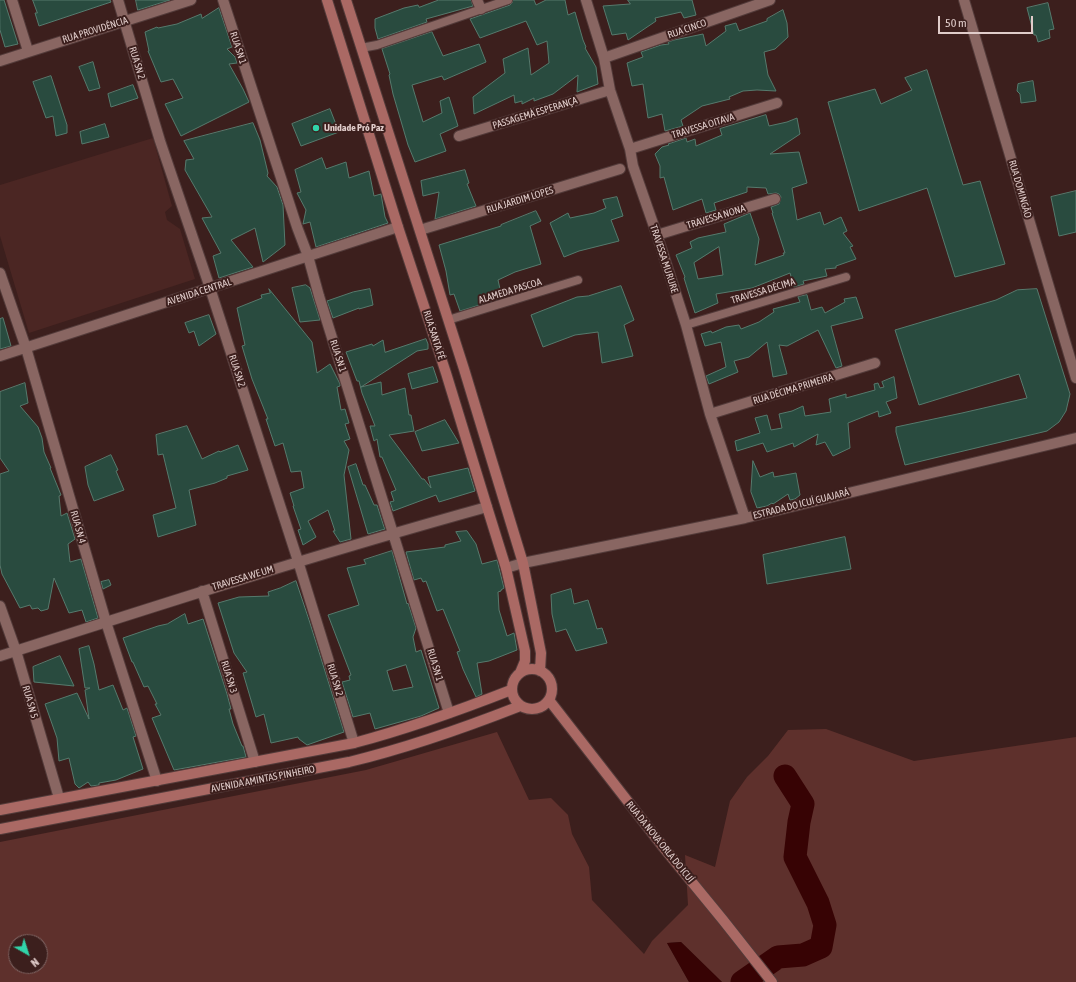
<!DOCTYPE html>
<html>
<head>
<meta charset="utf-8">
<style>
	body { margin:0 }
	#map { position:relative; width:1076px; height:982px; overflow:hidden; background:#3c1f1d; font-family:"Asap Condensed",sans-serif }
	canvas { display:block }
	.north { position:absolute; left:8px; top:934px; width:40px; height:40px; box-sizing:border-box; background:#3c1f1d; border:1px solid #7e6462; border-radius:50%; rotate:141deg; font-size:11px; font-weight:700; line-height:16px; text-align:center; color:#e0ccca }
	.north::after { content:''; display:block; margin:auto; width:14px; height:18px; background:#31d4a9; clip-path:polygon(50% 0,100% 100%,50% 72%,0 100%) }
	.scale { position:absolute; left:938px; top:16px; width:95px; height:18px; box-sizing:border-box; border:2px solid #e0ccca; border-top:0; padding-left:5px; font-size:12px; line-height:14px; white-space:nowrap; color:#e0ccca; -webkit-text-stroke:3px #3c1f1d; paint-order:stroke }
</style>
</head>
<body>
<div id="map">
<canvas width="1076" height="982"></canvas>
<div class="north">N</div>
<div class="scale">50 m</div>
</div>
<script>
const ctx = document.querySelector('canvas').getContext('2d');
ctx.lineJoin = 'round';
function fillPath(path, color) {
  ctx.fillStyle = color;
  ctx.fill(path, 'evenodd');
}
function stroke(path, color, width, dash) {
  ctx.strokeStyle = color;
  ctx.lineWidth = width;
  ctx.lineCap = dash ? 'butt' : 'round';
  ctx.setLineDash(dash || []);
  ctx.stroke(path);
}
function label(font, color, halo, rows, align = 'center') {
  ctx.font = font + ' "Asap Condensed",sans-serif';
  ctx.lineWidth = 4;
  ctx.setLineDash([]);
  ctx.textBaseline = 'middle';
  ctx.strokeStyle = halo;
  ctx.fillStyle = color;
  for (const [text, x, y, turn = 0] of rows) {
    ctx.save();
    ctx.translate(x, y);
    ctx.rotate((+turn || 0) * Math.PI / 180);
    ctx.textAlign = isNaN(turn) ? turn : align;
    if (halo) ctx.strokeText(text, 0, 0);
    ctx.fillText(text, 0, 0);
    ctx.restore();
  }
}
const built = new Path2D(`
	M153,138L172,206L165,212L167,220L180,229L195,279L29,333L0,236V185Z`);
const green = new Path2D(`
	M826,729L914,761L1076,737V982H722L681,942L667,943L689,982H0V842L366,770L497,732L529,800L551,798L568,815L572,834L589,867L592,900L644,954L652,941L688,905L685,855L715,867L730,801L747,777L768,756L788,730ZM16,942H40V966H16Z`);
const water = new Path2D(`
	M681,942L722,982H689L667,943Z`);
const river = new Path2D(`
	M742,982L778,957L803,955L821,947L825,925L818,903L795,857L799,822L803,804L785,776`);
const building = new Path2D(`
	M0,0H4L18,44L5,47L0,30Z
	M33,0H110L111,2L39,26L35,13H37Z
	M136,0H170L138,10Z
	M439,0H471L473,6L426,19L427,22L378,39L375,28V19L404,8L418,5L419,7Z
	M513,0H534L536,5L546,0H565L568,15L575,12L583,40L586,47L585,48L596,67L598,84L577,92L578,75L553,94L534,101V98L522,104V101L515,103L514,95L474,114L473,97L505,73L503,59L528,48L531,75L549,63L547,41L537,45L526,21L480,38L470,19L510,5L512,3Z
	M628,0H692L696,15L684,18L681,12L655,18L656,21L628,40L626,33L612,35L603,6L630,4Z
	M1048,3L1054,29L1049,30L1050,38L1038,42L1036,35H1034L1027,8Z
	M219,8L232,47L227,49L235,57L237,63L229,64L243,89L249,102L181,136L165,104L183,98L173,79L161,82L148,51H149L145,32L157,27L158,28L177,24L201,14L202,18Z
	M783,10L787,23L788,37L775,49L764,52L768,75L776,91L757,90L743,91L729,97L730,99L702,106L681,120L683,126L665,131L662,114L648,118L643,84L632,86L627,63L643,57L641,52L661,45L669,44L668,42L674,40L703,34L706,46L726,31L725,26L736,23L739,31L767,21V19Z
	M432,32L443,56L479,44L486,62L444,80L442,76L412,85L423,122L442,113L440,101L449,97L458,126L440,134L446,151L415,162L408,145L393,94L389,75L390,74L382,49Z
	M93,62L100,88L89,91L79,67Z
	M927,70L963,185L980,181L1005,264L955,277L927,188L859,211L828,102L875,89L881,104L912,90L905,78Z
	M51,76L67,125V133L56,136L53,116L46,118L33,82Z
	M1033,81L1036,101L1021,103L1020,94L1017,91L1018,84Z
	M133,85L138,98L111,107L108,94Z
	M330,109L339,132L301,146L292,124Z
	M766,115L769,126L787,122L797,118L800,134L770,154L799,152L807,183L792,188L797,220L820,212L824,225L841,217L847,231L843,233L853,246L850,247L856,259L836,266V268L825,269L827,276L803,281L804,284L794,287L790,273L752,288L716,294L718,303L695,313L684,278L685,277L676,255L692,248L690,242L698,238L726,232L724,224L750,213L759,239L755,265L784,255L783,253H785L772,213H773L771,207L779,204L781,197L779,194L776,193L768,194L766,188L747,187V192L714,203L716,210L706,213L702,199L673,210L664,177L660,178V166L655,154L662,147L669,145L668,144L686,138L687,142L695,139L696,146L722,135L720,129ZM719,247L723,275L698,279L694,263Z
	M253,123L260,140L268,173L267,176L277,187L283,205L285,245L263,262L255,228L231,240L253,267L219,278L213,256L221,253L202,218L212,217L185,170L186,160L194,159L184,141Z
	M105,124L109,137L82,144L80,132Z
	M322,158L326,169L346,162L349,178L369,171L374,196L381,194L385,217L388,223L316,247L310,222L303,224L306,210L297,193L301,192L295,170Z
	M465,170L469,183L467,184L476,206L435,219L439,192L423,196L421,181Z
	M1076,191V232L1059,236L1051,197Z
	M617,197L623,216L611,220L619,241L579,251L564,257L550,223L568,213L570,218L594,213L606,208L603,200Z
	M536,211L541,221L530,226L541,264L515,272L498,280L502,298L460,311L454,294L450,295L446,271L439,245L501,226V225Z
	M306,285L310,288L320,320L300,322L292,288Z
	M621,286L634,320L624,325L633,356L602,363L598,332L575,335L543,347L531,315L577,297L588,296Z
	M269,289L312,342L317,373L330,364L340,384V386L337,387L341,410L345,409L349,423L345,424L350,439L344,441L349,450L344,475L351,539L340,542L333,531H335L328,510L308,521L316,537L303,545L298,530L301,529L293,506H294L290,493L304,488L301,471L291,472L283,443L275,446L266,419H268L252,379L242,346L245,345L237,308L262,298L261,295L270,293Z
	M370,289L373,305L359,309V308L333,318L327,301L353,292Z
	M1037,289L1070,394L1066,411L1059,422L1047,431L905,465L896,432V427L962,413L1027,398L1019,374L919,405L895,330L996,300L1017,290Z
	M807,295L811,310L822,307L825,313L845,302L844,299L856,297L863,318L831,326L842,366L836,368L818,330L787,346L779,345L787,374L773,377L767,342L749,357L734,361L738,372L709,384L706,376L726,367L721,342L705,346L701,334L711,331L712,333L726,327L739,325L741,329L759,322L774,312L773,309L800,302L798,297Z
	M209,315L216,334L199,346L194,331L189,333L185,323Z
	M3,318L11,346L0,349V319Z
	M426,339L428,344V349L417,351L361,387L381,382L382,395L405,388L409,415H411L414,431L389,435L422,479H424L431,488L428,477L468,468L475,491L439,502L436,495L393,511L390,502L394,501L391,492L396,490L382,457H380L377,439L374,441L370,426H375L362,393L359,381H357L346,352L372,344L373,346L383,340L385,352Z
	M433,367L438,382L412,389L408,374Z
	M894,377L897,398L886,402L891,413L879,417L878,411L848,423L850,448L833,456L825,442L816,445L818,434L794,447L793,443L767,452L763,443L737,451L735,441L760,433L755,418L767,415L771,430L782,428L779,414L792,411L803,406L805,416L831,412L829,399L846,394V398L875,390L874,384L878,383L880,388L884,387L882,382Z
	M25,383L28,403L20,406L38,427L42,438L44,452L51,468H50L61,495L59,496L61,516L67,513L75,539L68,544L70,562L81,559L98,618L86,622L82,610L69,613L54,578L48,609L41,611L38,608L32,609L30,605L20,608L2,574L0,565V474L9,471L0,458V392Z
	M445,420L459,443L422,451L415,432Z
	M187,426L202,459L219,451L220,452L238,445L248,470L227,476V478L215,483L189,490L196,525L158,537L153,515L176,508L163,454L158,455L156,435Z
	M111,455L118,470L116,471L124,490L94,501L88,485L85,467Z
	M753,461L760,477L773,472L774,477L796,473L800,495L795,499L790,500L788,494L773,504L772,503L767,506L757,508L751,492Z
	M356,464L363,485H365L374,505H377L384,527L385,529L368,534L348,467Z
	M467,531L476,544L482,564L497,560L504,588L501,590V591L498,592L499,610L507,636L514,633L517,650L489,661L477,663L482,694L476,697L463,669L457,652L460,651L443,609L437,611L426,581L423,582L421,578L414,580L406,552L445,547V545L461,541L456,532Z
	M845,537L851,569L767,584L763,555Z
	M392,551L407,604L408,603L416,628L413,637L416,652L421,650L439,708L421,716L375,729L370,713L353,717L342,682L350,680L349,676L351,675L328,615L359,605L347,568L366,564L364,560ZM406,665L413,687L393,691L387,671Z
	M109,580L111,585L103,589L101,582Z
	M296,581L309,620L344,732L307,745L299,739L298,737L271,743L264,714L256,717L243,673L247,672L234,653L218,603L239,597L269,596L268,592L280,588Z
	M571,589L574,604L588,600L597,629L602,628L607,643L576,651L566,629L556,632L552,614L551,595Z
	M185,614L188,624L203,619L227,694L231,709H229L233,724L242,746H243L246,757L174,770L152,718L161,715L155,704H157L148,686L144,687L133,662H132L123,638L158,626L167,624Z
	M89,646L94,664L99,690L113,685L123,710L127,708L136,736L133,737L143,769L116,780L99,783V785L91,786L88,782L79,788L75,784L69,758L59,761L57,738L45,704L77,693L89,719L85,690L90,688H85L79,649Z
	M60,656L74,686L34,682L33,667Z`);
const lane = new Path2D(`
	M361,48L377,45L508,0
	M448,320L578,280
	M686,325L846,277`);
const street = new Path2D(`
	M12,0L28,51
	M118,0L160,141L210,288L298,561L354,743
	M223,0L297,227L308,256L319,296L449,713
	M477,0L481,9
	M586,0L604,58L610,90L630,149L633,166L657,235L686,325L710,414L745,518
	M964,0L1076,378
	M604,58L770,0
	M0,61L191,0
	M459,136L610,90
	M630,149L777,103
	M420,230L620,169
	M657,235L775,199
	M0,273L26,348L106,622L157,781
	M0,356L398,227
	M710,414L875,363
	M506,568L523,563L745,518L1076,438
	M202,591L255,762
	M0,606L16,651L59,798
	M0,656C162,604 324,552 487,507`);
const secondary = new Path2D(`
	M327,0L398,227L446,373L487,507L506,568L525,651V661L520,673
	M346,0L464,369L523,563L541,653L540,671
	M512 689a20 20 0 1 1 40 0a20 20 0 1 1-40 0Z
	M549,700L664,848L723,920L772,982
	M0,810L354,743C407,729 460,710 511,690
	M0,829L349,762C407,748 464,728 520,706`);
const markers = [
	[316,128,4,"#31d4a9"]
];
const streetNames = [
	["RUA CINCO",687,29,-19],
	["RUA PROVIDÊNCIA",95,30,-17],
	["RUA SN 1",238,48,72],
	["RUA SN 2",137,63,73],
	["PASSAGEMÀ ESPERANÇA",535,113,-17],
	["TRAVESSA OITAVA",703,126,-17],
	["RUA DOMINGÃO",1020,189,74],
	["RUA JARDIM LOPES",520,200,-17],
	["TRAVESSA NONA",716,217,-17],
	["TRAVESSA MURURE",664,259,72],
	["ALAMEDA PASCOA",510,291,-17],
	["TRAVESSA DÉCIMA",763,291,-17],
	["AVENIDA CENTRAL",199,292,-18],
	["RUA SANTA FÉ",434,335,72],
	["RUA SN 1",338,356,72],
	["RUA SN 2",237,371,72],
	["RUA DÉCIMA PRIMEIRA",793,389,-17],
	["ESTRADA DO ICUÍ GUAJARÁ",801,504,-14],
	["RUA SN 4",78,527,74],
	["TRAVESSA WE UM",243,578,-17],
	["RUA SN 1",435,665,73],
	["RUA SN 3",229,677,73],
	["RUA SN 2",335,680,73],
	["RUA SN 5",30,702,74],
	["AVENIDA AMINTAS PINHEIRO",263,779,-11],
	["RUA DA NOVA ORLA DO ICUÍ",660,842,51]
];
const poiNames = [
	["Unidade Pró Paz",324,128]
];
fillPath(built, '#4b2623');
fillPath(green, '#5e302c');
fillPath(water, '#370304');
stroke(river, '#370304', 23);
fillPath(building, '#294b3f');
stroke(building, '#567a6d', 1);
stroke(lane, '#533b3a', 10);
stroke(street, '#533b3a', 12);
stroke(secondary, '#533b3a', 12);
stroke(lane, '#896662', 8);
stroke(street, '#896662', 10);
stroke(secondary, '#aa6964', 10);
for (const [x, y, r, color] of markers) {
  const dot = new Path2D();
  dot.arc(x, y, r, 0, 2 * Math.PI);
  ctx.fillStyle = color;
  ctx.fill(dot);
  stroke(dot, '#3c1f1d', 1.5);
}
label('10px', '#e0ccca', '#3c1f1d', streetNames);
label('bold 10px', '#e0ccca', '#3c1f1d', poiNames, 'left');
</script>
</body>
</html>
